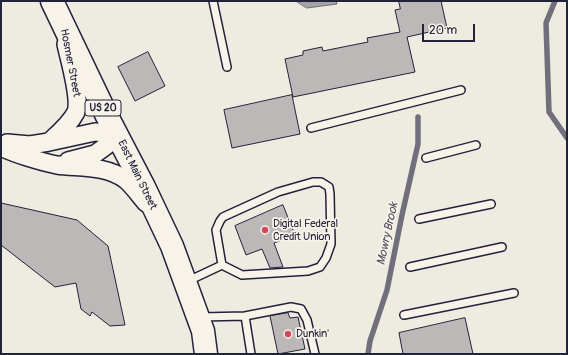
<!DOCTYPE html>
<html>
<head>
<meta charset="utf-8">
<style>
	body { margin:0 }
	#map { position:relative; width:568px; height:355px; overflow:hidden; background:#eeebe1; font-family:Pangolin,sans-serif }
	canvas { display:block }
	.frame { position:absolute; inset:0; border:2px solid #22223b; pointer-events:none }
	.scale { position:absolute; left:422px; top:24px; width:53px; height:18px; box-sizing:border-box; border:2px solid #22223b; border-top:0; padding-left:5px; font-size:12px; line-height:14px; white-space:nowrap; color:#22223b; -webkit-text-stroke:3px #f7f3e8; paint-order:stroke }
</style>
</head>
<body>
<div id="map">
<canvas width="568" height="355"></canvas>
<div class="frame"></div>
<div class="scale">20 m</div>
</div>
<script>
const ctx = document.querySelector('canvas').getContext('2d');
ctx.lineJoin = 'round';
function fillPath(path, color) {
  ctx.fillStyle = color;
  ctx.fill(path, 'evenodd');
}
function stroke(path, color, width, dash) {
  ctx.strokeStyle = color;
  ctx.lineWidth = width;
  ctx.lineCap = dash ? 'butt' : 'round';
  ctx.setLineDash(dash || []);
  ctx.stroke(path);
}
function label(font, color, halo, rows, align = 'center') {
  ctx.font = font + ' Pangolin,sans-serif';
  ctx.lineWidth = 3.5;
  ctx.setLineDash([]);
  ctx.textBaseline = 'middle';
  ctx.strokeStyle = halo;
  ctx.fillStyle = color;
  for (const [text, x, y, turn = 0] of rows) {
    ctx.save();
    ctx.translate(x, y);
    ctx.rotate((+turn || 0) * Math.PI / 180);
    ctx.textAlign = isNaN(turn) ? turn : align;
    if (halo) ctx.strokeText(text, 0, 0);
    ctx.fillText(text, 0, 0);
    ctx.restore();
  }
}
const water = new Path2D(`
	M296,1H336L337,4L307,8Z`);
const stream = new Path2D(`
	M555,1L546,23L549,112L567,138
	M368,354L370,341L387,290L402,215L418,144V117`);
const building = new Path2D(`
	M399,1H441L447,28L407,37L415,72L293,97L285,59L303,55V51L322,47L323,51L368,42L367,38L400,32L395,10L400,9Z
	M148,52L165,86L135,101L118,67Z
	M292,95L300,134L232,148L224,110Z
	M1,203L77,220L108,246L125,325L110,326L92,312L90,316L81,309L76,283L55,287L1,245Z
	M283,205L295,235L274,243L283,267L270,268L262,249L246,255L235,226Z
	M288,313L290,318L298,317L305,349L278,354L270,316Z
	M465,318L473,354H403L399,333Z`);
const service = new Path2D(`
	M213,1L227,67
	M311,128L461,90
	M426,158L476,145
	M313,182H321L329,187L330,194L331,244L326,258L320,267L308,271L242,275L222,265L216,230L220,221L223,217L278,192Z
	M419,219L491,204
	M410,267L502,247
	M188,281L222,265
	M404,315L514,293
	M245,316L291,307L301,309L307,320L315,354
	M201,317L245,316L251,354`);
const tertiary = new Path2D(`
	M49,142C59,133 70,124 76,112C81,98 69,59 66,44
	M7,143L30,145L49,142L95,132L117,134
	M1,147C15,154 42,162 57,165C80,168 106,165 126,180C133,186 140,196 146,203
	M68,161L95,154L106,146L117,134`);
const primary = new Path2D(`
	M52,1L107,116L144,187L172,246L203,331L206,354`);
const markers = [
	[265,230,4,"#d1495b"],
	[288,334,4,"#d1495b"]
];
const shields = [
	[103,108,36]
];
const shieldNames = [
	["US 20",103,108]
];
const streetNames = [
	["Hosmer Street",70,63,79],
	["East Main Street",137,175,64]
];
const poiNames = [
	["Digital Federal",273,224],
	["Credit Union",273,237],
	["Dunkin'",296,334]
];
const waterNames = [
	["Mowry Brook",388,234,-78]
];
fillPath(water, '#a6a3a6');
stroke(water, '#716f7b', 1);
stroke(stream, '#716f7b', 5.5);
fillPath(building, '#bbb8b7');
stroke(building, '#22223b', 1);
stroke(service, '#22223b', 10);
stroke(tertiary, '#22223b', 20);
stroke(primary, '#22223b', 25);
stroke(service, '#f7f3e8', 7);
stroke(tertiary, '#f7f3e8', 17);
stroke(primary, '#f7f3e8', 22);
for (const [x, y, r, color] of markers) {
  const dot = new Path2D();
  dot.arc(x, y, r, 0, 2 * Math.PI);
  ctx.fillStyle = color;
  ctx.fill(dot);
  stroke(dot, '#f7f3e8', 1.5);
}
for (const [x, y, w] of shields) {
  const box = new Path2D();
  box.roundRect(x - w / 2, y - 8, w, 16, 3);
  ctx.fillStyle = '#f7f3e8';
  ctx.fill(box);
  stroke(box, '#22223b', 1);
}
label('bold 10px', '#22223b', null, shieldNames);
label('11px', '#22223b', '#f7f3e8', streetNames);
label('11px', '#22223b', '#f7f3e8', poiNames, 'left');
label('italic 12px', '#504f60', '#f7f3e8', waterNames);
</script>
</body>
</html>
